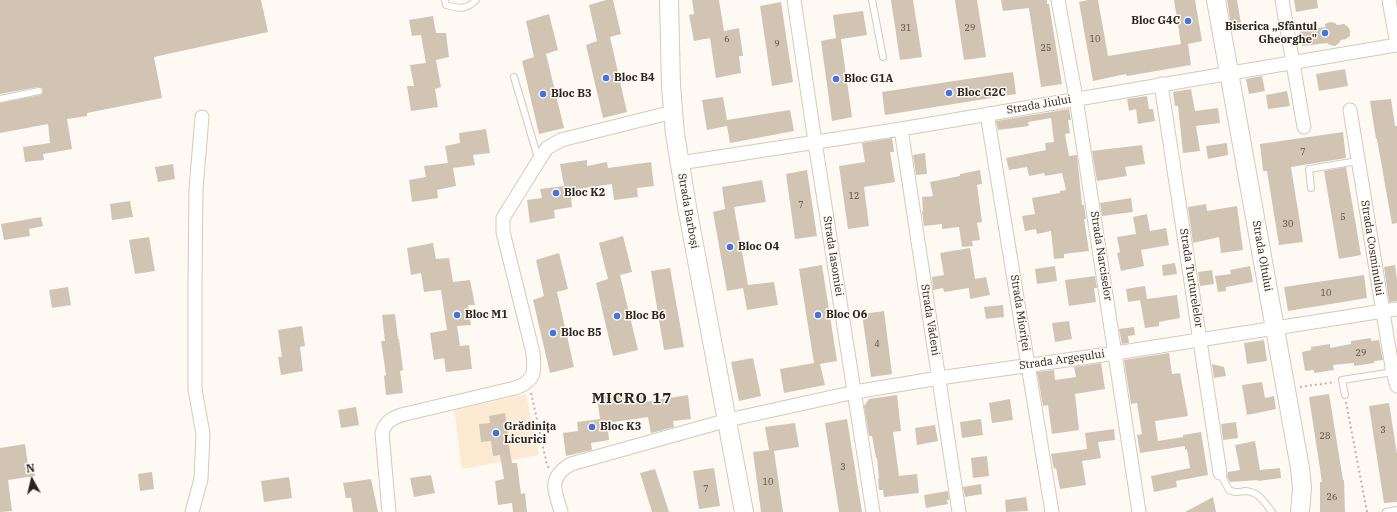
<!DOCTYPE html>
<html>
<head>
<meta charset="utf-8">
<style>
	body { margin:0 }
	#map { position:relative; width:1397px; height:512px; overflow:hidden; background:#fef9f2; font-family:"IBM Plex Serif",serif }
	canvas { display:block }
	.north { position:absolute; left:12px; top:460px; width:40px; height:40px; -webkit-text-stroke:3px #fef9f2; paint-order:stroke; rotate:352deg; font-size:11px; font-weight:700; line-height:16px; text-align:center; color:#29241e }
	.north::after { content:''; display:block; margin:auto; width:14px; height:18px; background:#29241e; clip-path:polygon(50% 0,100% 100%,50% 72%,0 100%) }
</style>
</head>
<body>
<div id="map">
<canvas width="1397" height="512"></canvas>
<div class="north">N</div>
</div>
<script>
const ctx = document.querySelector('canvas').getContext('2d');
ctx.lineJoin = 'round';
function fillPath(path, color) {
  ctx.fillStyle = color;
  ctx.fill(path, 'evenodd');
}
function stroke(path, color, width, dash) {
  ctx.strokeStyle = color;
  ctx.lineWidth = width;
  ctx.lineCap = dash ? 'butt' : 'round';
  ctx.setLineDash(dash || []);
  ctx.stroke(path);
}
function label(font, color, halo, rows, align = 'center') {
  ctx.font = font + ' "IBM Plex Serif",serif';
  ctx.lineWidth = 3;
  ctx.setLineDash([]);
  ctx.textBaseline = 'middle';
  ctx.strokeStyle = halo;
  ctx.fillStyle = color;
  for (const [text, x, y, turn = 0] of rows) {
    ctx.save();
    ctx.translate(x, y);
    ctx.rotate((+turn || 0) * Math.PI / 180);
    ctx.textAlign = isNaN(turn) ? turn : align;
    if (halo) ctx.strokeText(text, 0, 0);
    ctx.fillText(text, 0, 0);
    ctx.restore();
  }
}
const built = new Path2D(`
	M526,394L539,455L462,469L454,410Z`);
const building = new Path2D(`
	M0,0H261L268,32L154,57L162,98L87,113V116L67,119L72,149L43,154L44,160L25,162L23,147L50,143L48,124L0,133V103L40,95L42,94L43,90L42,88L38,87L0,94Z
	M606,0H613L621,34L610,37L627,112L603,118L586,45L597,41L589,5Z
	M692,0H719L724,31L739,28L743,56H739L741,73L716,78L710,38L694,41L689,15L694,14Z
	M891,0H913L922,57L900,60Z
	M955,0H977L986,57L964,60Z
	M1001,0H1047V4H1049L1062,84L1041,87L1029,8L1003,11Z
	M1088,0H1098L1108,56L1181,44L1174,0H1195L1202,41L1188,44L1191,65L1127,76L1126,74L1093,81L1079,2Z
	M1227,0H1237L1241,24L1231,25Z
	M1294,0H1317L1318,8L1296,12Z
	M781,2L793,82L772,86L760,6Z
	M863,11L867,35L841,39L852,117L832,121L821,41L836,38L833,15Z
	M549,14L558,50L546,54L564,128L539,134L522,61L534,57L526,21Z
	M433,16L436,33H446L449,57L436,60L441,87L435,89L438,107L411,111L407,86H414L410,65L426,63L421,35L412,36L409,20Z
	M1330,22L1335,23L1337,25L1344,24L1348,27L1350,30V36L1346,39L1341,40L1339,43L1335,46L1330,45L1327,43L1302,46L1300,31L1325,27V24Z
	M1345,69L1348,86L1319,91L1316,74Z
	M1013,72L1016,94L885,115L882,92Z
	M1262,76L1265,91L1249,94L1246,79Z
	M1191,89L1195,111L1218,108L1220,123L1196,126L1200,151L1183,153L1178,106H1175L1173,92Z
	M1287,91L1290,106L1268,109L1266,95Z
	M1147,96L1149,109H1153L1155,121L1138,124L1136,109L1129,111L1127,99Z
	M723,97L727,120L790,110L794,131L730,143L727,126L707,130L702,100Z
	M1391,99L1395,126H1397V223L1392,224L1377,139H1376L1370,101Z
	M1069,109L1071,120H1068L1070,133L1065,134L1069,156L1077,155L1082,205H1084L1086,219H1084L1089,251L1064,254V258L1054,259L1051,231L1037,234L1036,229L1025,231L1022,216L1035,214L1032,198L1060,193V191L1066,190L1062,173L1045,176L1044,173L1029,176L1027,167L1009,170L1006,158L1046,150L1045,143L1054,142L1051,118L1028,122L1029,126L998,130L996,121Z
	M486,129L490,153L473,155L475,165L453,168L456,186L437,190L438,198L412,202L409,180L426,177L424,166L448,163L445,146L460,143L459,133Z
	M1343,132L1346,158L1291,167L1303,242L1279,245L1267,171H1263L1260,144Z
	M892,138L894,152H890L895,182L864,187L869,226L848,229L839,166L865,162L862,143Z
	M1227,143L1228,155L1208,159L1206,146Z
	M1142,145L1145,164L1125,167L1127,176L1097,181L1092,151Z
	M925,153L927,174L916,175L913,155Z
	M587,160V166L607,162L608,168L651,162L654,186L637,188L638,197L614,200L612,184L570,190L572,207L554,210L555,218L530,223L527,200L542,198L540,189L564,186L560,164Z
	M173,164L175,179L158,182L155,167Z
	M1346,167L1361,255L1339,259L1324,171Z
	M807,170L817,236L795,239L786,174Z
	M980,170L982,184L977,185L982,222L977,223L980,240L972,241L973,246L962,247L959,227L942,229V224L924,226L922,212L923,211L922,197L933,196L930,182L960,176V174Z
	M762,180L766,202L734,207L748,285L774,282L778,305L747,310L743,288L727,291L713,212L725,209L722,187Z
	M1131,198L1133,212L1102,216L1100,203Z
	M130,201L133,217L112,220L110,204Z
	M1206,204L1207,211L1237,206L1243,250L1221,253L1219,237L1193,243L1188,207Z
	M1147,214L1150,231L1166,228L1169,245L1141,250L1144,266L1121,271L1117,253L1120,252L1117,237L1136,234L1133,217Z
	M41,217L43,226L29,229L30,236L4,240L1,224Z
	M623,236L632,272L620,275L638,350L613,356L596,283L608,279L599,243Z
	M149,237L155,271L135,274L129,240Z
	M433,243L436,259L449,258L453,282L470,280L475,305H468L471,325L457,326L460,346L469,345L472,369L446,372L444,358L434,360L430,333L447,330L441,290L424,292L421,273L411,275L407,248Z
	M970,248L975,279L986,277L990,295L970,299L969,288L944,292L943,288L933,290L932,277L944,275L940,253Z
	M559,253L568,289L557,292L574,367L550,373L533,300L544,296L536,260Z
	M1175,263L1177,274L1163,276L1162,265Z
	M822,265L837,361L820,364L825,385L784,393L780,369L814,363L799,269Z
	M1395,265L1397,280V301L1389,302L1384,267Z
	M1055,266L1057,281L1037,284L1035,269Z
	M1250,266L1253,282L1226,287V291L1218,292L1215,276L1231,274L1230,270Z
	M670,268L684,347L664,350L651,271Z
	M1212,270L1214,284L1200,286L1198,272Z
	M1364,275L1367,298L1288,311L1284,287Z
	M1095,276L1097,288H1094L1096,302L1069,306L1065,280Z
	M1145,286L1147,299L1128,302L1126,289Z
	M68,287L71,305L52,308L49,290Z
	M1177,295L1180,318L1159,322V326L1145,328L1140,300Z
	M1003,305L1004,317L986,319L984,307Z
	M884,311L892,374L871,377L862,314Z
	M395,314L398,339H399L403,370L400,371L403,393L386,395L384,376L386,375L381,341H385L382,315Z
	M1069,321L1072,339L1055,342L1052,323Z
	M302,326L305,346L300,347L303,371L281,375L278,357H282L278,330Z
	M1134,327L1135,335L1128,336L1129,343L1122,344L1119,329Z
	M1371,338V341L1379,340L1383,360L1374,361V363L1354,366V363L1333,365L1334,370L1314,373V370L1305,371L1302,352L1311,350V347L1330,344V348L1351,344V341Z
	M1264,340L1267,361L1247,364L1244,343Z
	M1169,353L1172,374L1180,373L1188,416L1155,421L1158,441L1183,437V435L1201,432L1208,475L1176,481L1177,487L1154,492L1151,476L1190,468L1187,449L1185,450V446L1140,453L1137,435L1142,434L1137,403L1131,404L1124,360Z
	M753,358L761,396L739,401L731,362Z
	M1101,363L1105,389L1075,394L1079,430L1052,434L1048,405L1043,406L1037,372L1054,370L1055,380L1076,377L1074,367Z
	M1212,364L1224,367L1226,376L1214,378Z
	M1262,382L1265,398L1274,396L1276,409L1247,415L1242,385Z
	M623,393L624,399L644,396V402L688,395L691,419L673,421L674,427L651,433L648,417L607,423L609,440L591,443L592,450L566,456L563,433L578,431L577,422L600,419L597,397Z
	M1329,394L1343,480H1344L1345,512H1320V482H1322L1309,397Z
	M897,395L901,431L893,432L899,476L917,474L919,493L884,497L883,490H879L878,479H879L877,458H876L872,436H869L864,406L869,399Z
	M1010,399L1013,420L992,423L989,403Z
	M1389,403L1397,454V502L1384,503L1369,406Z
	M356,407L359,425L341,428L338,410Z
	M505,413L508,434H507L512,463H517L521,494L525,493L527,512H513L512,503L498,505L495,481L504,479L500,455L493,456L491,441L481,442L479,424L490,423L489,416Z
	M847,419L862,512H839L825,423Z
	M981,419L983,435L962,438L960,422Z
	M1236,422L1238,438L1223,440L1221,424Z
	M795,423L799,447L774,451L783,512H761L753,452L769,450L765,427Z
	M935,425L938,441L917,445L915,428Z
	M1114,429L1115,440L1098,442L1101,458L1082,461L1086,485L1060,489L1056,468L1054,469L1051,454L1087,449L1085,433Z
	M1255,441L1260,470L1280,468L1281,478L1258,481V480L1230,482L1227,477L1228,472L1240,470L1235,445Z
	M25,444L28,465L33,464L35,476L8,480L12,511L0,512V448Z
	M987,456L989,476L973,478L971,458Z
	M714,468L720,506L699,509L693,471Z
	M655,469L669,512H652L640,473Z
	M152,472L154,489L140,491L138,474Z
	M431,475L435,493L414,497L410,478Z
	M289,477L292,498L264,502L261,481Z
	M371,479L378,512H353L351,498H346L343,483Z
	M981,484L982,494L965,497L963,487Z
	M948,491L949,500H947L948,504L926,508L924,495Z
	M1026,497L1028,511L1006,512L1005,500Z
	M1213,497L1216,512H1185Z`);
const path = new Path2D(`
	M1300,387L1335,382
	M531,393L547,465L549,468
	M1346,402L1367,512`);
const lane = new Path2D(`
	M445,0L446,5C460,9 466,10 476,0
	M872,0L883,57
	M514,77L538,158
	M0,99L39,91
	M1311,188L1309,169L1358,161
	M1345,395L1342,380L1393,372
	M1220,473L1229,490C1235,493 1238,492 1245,491C1258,491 1265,503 1272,512
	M1386,512L1397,510`);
const street = new Path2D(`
	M794,0L815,142L873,512
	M1058,0L1076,98L1139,512
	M1282,0L1304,127
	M1389,0L1397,45
	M1161,84L1220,473
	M1350,110L1390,355L1393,372L1397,386
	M987,114L1052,512
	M901,129L959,512
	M680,163L901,129L1397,45
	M192,512L201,479L203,434L195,389V282L196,189L202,117
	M389,512L382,433C385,422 391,419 401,415L515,388C535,381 535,373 533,353L503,232V218L539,160L547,148L561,140L673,112
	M561,512C555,490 547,478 571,464L728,420L855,392L939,378L1116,353L1397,309`);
const secondary = new Path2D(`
	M669,0L671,86L675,134L687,207L744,512
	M1216,0L1300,468L1302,488L1300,512`);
const markers = [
	[1188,21,4,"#4372e4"],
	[1325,33,4,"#4372e4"],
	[606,78,4,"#4372e4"],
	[836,79,4,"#4372e4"],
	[949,93,4,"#4372e4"],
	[543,94,4,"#4372e4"],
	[556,193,4,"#4372e4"],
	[730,247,4,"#4372e4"],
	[457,315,4,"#4372e4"],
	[818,315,4,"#4372e4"],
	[617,316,4,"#4372e4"],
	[553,333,4,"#4372e4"],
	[592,427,4,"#4372e4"],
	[496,433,4,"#4372e4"]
];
const numberNames = [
	["31",906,28],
	["29",970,28],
	["6",727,39],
	["10",1095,39],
	["9",777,44],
	["25",1046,48],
	["7",1303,152],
	["12",854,196],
	["7",801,205],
	["5",1343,217],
	["30",1288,224],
	["10",1326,293],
	["4",877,344],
	["29",1361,353],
	["3",1383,430],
	["28",1325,436],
	["3",843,467],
	["10",768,482],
	["7",706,489],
	["26",1332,497]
];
const poiNames = [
	["Bloc G4C",1180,21,"right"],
	["Biserica „Sfântul",1317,27,"right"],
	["Gheorghe\"",1317,40,"right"],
	["Bloc B4",614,78],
	["Bloc G1A",844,79],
	["Bloc G2C",957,93],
	["Bloc B3",551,94],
	["Bloc K2",564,193],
	["Bloc O4",738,247],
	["Bloc M1",465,315],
	["Bloc O6",826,315],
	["Bloc B6",625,316],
	["Bloc B5",561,333],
	["Grădinița",504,427],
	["Licurici",504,440],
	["Bloc K3",600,427]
];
const streetNames = [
	["Strada Jiului",1039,105,-10],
	["Strada Barboși",688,211,80],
	["Strada Cosminului",1372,248,81],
	["Strada Iasomiei",833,256,81],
	["Strada Narciselor",1101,256,81],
	["Strada Oltului",1262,256,80],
	["Strada Turturelelor",1191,278,81],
	["Strada Mioriței",1020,313,81],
	["Strada Vădeni",930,320,81],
	["Strada Argeșului",1062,360,-8]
];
const districtNames = [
	["MICRO 17",632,399]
];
fillPath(built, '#fcead2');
fillPath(building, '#d1c4b3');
stroke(lane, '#d7c9b8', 8);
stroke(street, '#d7c9b8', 15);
stroke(secondary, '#d7c9b8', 20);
stroke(path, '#bab5af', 2, [2, 3]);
stroke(lane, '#fff', 6);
stroke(street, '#fff', 13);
stroke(secondary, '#fff', 18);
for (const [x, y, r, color] of markers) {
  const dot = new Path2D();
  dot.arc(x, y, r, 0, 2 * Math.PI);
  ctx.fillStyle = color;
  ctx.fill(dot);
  stroke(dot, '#fef9f2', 1.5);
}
label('9px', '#534c43', null, numberNames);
label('bold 11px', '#29241e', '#fef9f2', poiNames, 'left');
label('11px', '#29241e', '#fef9f2', streetNames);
ctx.letterSpacing = '1px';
label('bold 15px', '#29241e', '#fef9f2', districtNames);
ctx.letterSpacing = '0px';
</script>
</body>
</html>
